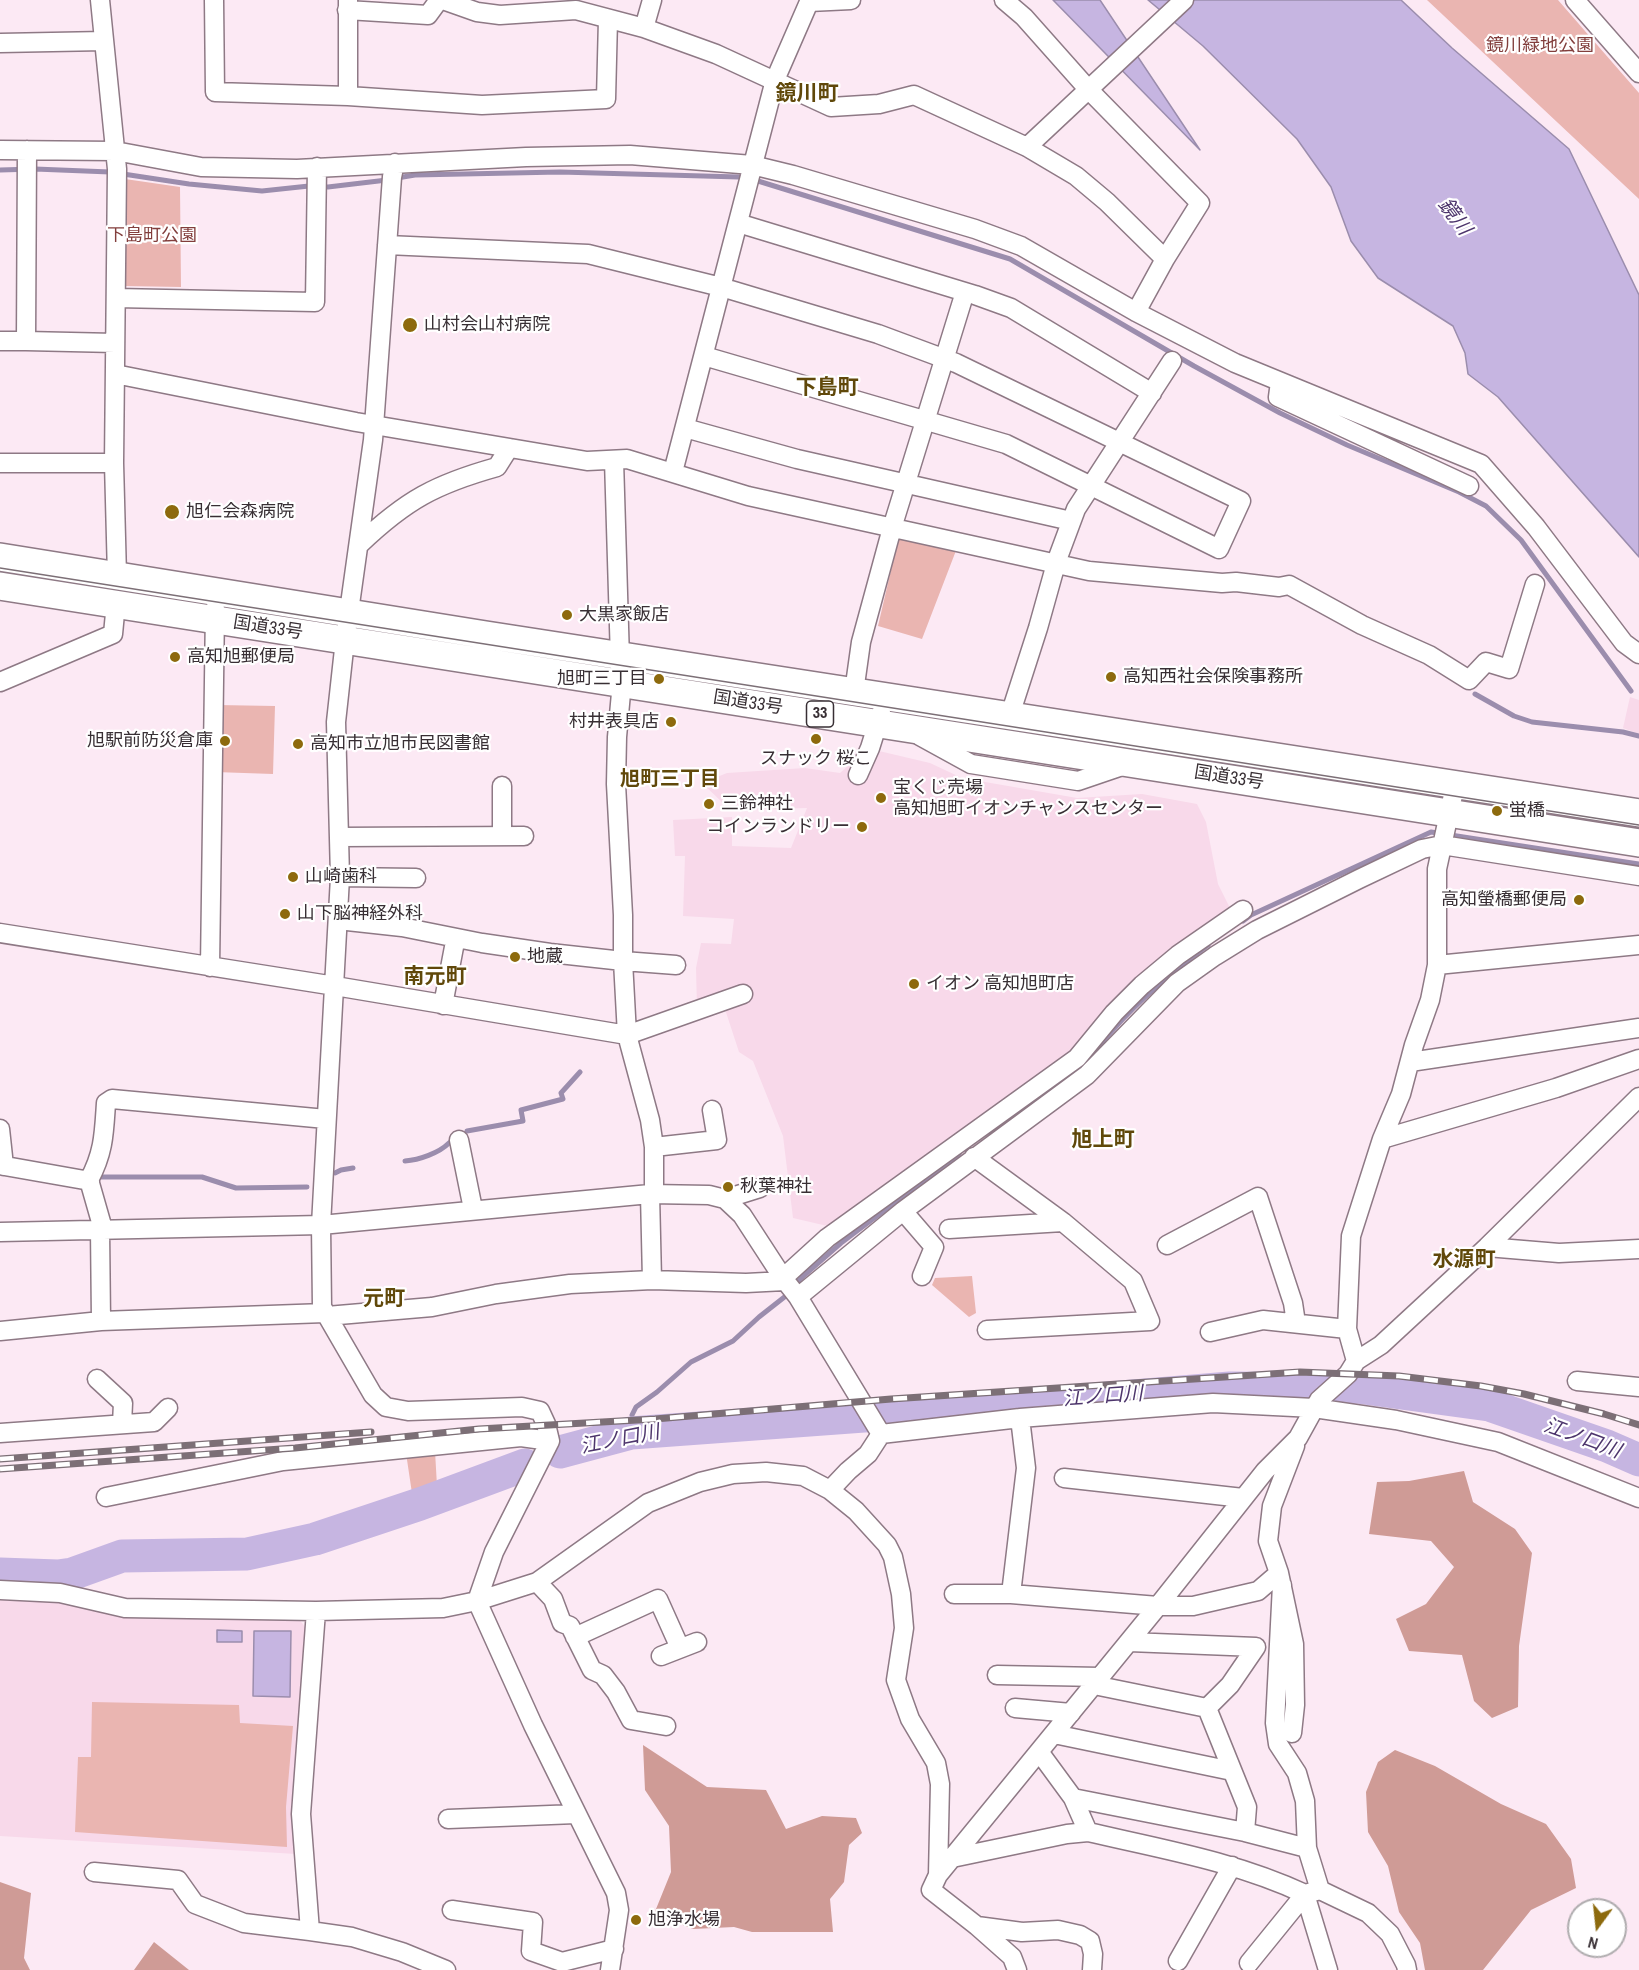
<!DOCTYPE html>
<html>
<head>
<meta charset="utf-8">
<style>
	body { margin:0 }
	#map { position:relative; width:1639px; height:1970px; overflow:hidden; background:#fce9f4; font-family:"Archivo Narrow",sans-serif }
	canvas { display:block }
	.north { position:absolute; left:1567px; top:1898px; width:60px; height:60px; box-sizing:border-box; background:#fff; border:2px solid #afacae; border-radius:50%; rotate:195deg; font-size:16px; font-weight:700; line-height:24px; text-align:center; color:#382f34 }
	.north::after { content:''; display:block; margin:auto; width:21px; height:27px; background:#8d6a0d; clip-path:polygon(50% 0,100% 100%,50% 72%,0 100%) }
</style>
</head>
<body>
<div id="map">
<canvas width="1639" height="1970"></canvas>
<div class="north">N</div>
</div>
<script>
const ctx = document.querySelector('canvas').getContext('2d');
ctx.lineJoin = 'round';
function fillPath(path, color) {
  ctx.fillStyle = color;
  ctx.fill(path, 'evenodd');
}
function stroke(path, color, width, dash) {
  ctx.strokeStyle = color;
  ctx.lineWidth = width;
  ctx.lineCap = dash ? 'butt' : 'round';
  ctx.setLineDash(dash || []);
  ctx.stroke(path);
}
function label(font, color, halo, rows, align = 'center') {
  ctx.font = font + ' "Archivo Narrow","Noto Sans JP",sans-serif';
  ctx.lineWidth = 4.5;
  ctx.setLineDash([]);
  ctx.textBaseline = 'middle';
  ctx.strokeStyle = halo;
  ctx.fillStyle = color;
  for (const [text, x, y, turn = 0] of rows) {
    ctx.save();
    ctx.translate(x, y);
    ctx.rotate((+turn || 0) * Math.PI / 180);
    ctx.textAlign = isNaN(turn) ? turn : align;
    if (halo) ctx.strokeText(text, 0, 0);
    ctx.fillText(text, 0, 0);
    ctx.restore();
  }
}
const built = new Path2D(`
	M1630,697L1639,700V734L1623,728Z
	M879,751L930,763L962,778L1077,798L1142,794L1197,804L1206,822L1218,884L1231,910L1073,1056L836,1228L793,1218L783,1136L753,1061L739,1052L722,1000L697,1009L696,968L701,943L731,944L734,919L683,916L685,856H675L673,820L732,817V846L791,848L807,808L727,810L724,804L702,783L727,773L805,768L840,773L860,755Z
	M0,1598L60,1601L299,1619L308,1631L292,1810L296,1854L0,1836Z`);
const green = new Path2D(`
	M1427,0H1558L1639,93V199Z
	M125,179L180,187L181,287L124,286Z
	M899,536L957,548L922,639L878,626Z
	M217,705L275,706L273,774L215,772Z
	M972,1276L976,1313L969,1317L932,1285L935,1278Z
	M435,1451L437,1486L413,1500L406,1453Z
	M92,1702L239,1705L240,1723L293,1726L286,1807L287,1847L75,1832L78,1757H91Z`);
const forest = new Path2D(`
	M1464,1471L1473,1502L1515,1529L1532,1553L1519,1646L1518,1707L1492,1718L1474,1701L1462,1655L1409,1651L1396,1619L1426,1604L1454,1567L1431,1541L1369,1534L1377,1482L1409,1481Z
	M643,1745L707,1787L766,1790L786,1829L822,1816L856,1818L862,1833L849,1845L844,1882L830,1899L833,1932H752L734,1927L693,1929L654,1914L671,1872L669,1826L645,1790Z
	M1395,1750L1435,1766L1501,1804L1546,1824L1571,1859L1576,1888L1531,1910L1483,1970H1425L1420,1943L1399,1912L1388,1866L1368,1832L1366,1792L1378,1762Z
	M0,1882L31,1893L24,1958L30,1970H0Z
	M154,1942L189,1970H134Z`);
const water = new Path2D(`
	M1053,0H1100L1200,150Z
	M1148,0H1401L1452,48L1569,149L1639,295V557L1498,397L1468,374L1465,353L1453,326L1378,278L1351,241L1331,187L1297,139L1203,46Z
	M217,1630L242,1631V1642H217Z
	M254,1631H291L290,1697L253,1696Z`);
const stream = new Path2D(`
	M0,170L35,169L110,172L189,184L262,191L309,186L328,187L387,180
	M397,178L415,175L560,172L739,177L758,181L1010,259L1194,366L1280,413L1347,445L1459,492L1486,506L1521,540L1631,691
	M1475,694L1514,716L1532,722L1623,732L1639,736
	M1243,921L1251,915L1431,832L1639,864
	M1099,1046C1131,1007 1167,975 1208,945
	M1059,1082L1083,1065L1087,1060
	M467,1131L523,1121L521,1110L563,1099L561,1093L580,1072
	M405,1161C419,1160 439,1153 449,1143
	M335,1173L341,1170L353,1168
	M94,1177H202L236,1188L307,1187
	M632,1415L636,1407L657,1392L691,1362L733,1341L759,1317L787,1295L801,1278L841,1243L959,1154`);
const river = new Path2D(`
	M560,1452L631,1433L1097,1399L1230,1388L1343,1389L1357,1387L1489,1405L1607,1446L1639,1460
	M0,1574L58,1576L72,1574L122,1556L247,1554L315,1539L420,1504L525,1465`);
const minor = new Path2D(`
	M100,0L117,169L114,463L117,576
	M214,0L215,92L348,96V0
	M443,0L477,12L500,15L576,10L644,28L716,54L831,107L879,104L914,95L1027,147L1076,176L1107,202L1165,259L1136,312
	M1004,0L1024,17L1088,89L1200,203L1165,259
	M1575,0L1639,73
	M347,10L428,15L439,0
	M644,28L652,0
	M0,43L104,41
	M348,96L482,105L606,99L608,19
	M1027,147L1184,0
	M0,150L115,151L201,167L297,169L526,157L630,155L752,165L793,175L975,229L1021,246L1136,312L1235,363L1481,464L1536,527L1624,643L1639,654
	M27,150L26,341L115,343
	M395,163L392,177L373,440L345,640L336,722L340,877L321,1225L322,1307L373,1395L386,1407L408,1411L522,1407L540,1411L546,1424L550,1441L494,1552L477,1601L533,1725L616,1893L619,1910L610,1970
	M738,223L975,295L1011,308L1152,393
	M387,245L588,254L721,287L878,334L956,363L1241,501L1219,549L1006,444L704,356
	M116,298L315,302L317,167
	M0,341H26
	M115,374L356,422L587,461L627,459L748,496L1089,571L1222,583L1236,582L1279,587L1289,585L1362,625L1429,655L1469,680L1486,662L1509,669L1535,584
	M1280,382L1278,397L1469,486
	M685,428L797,459L1071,521
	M614,460L621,693L617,737L616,784L623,915V961L627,1035L650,1120L654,1147V1194
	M0,463H114
	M673,472L775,80L809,2L851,0
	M360,544C406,500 436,484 497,467L509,448
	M0,682L113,634L116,603
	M854,692L861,642L892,528L965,292
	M1010,715L1038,628L1057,560L1076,509L1172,361
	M920,736L971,764L1078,781L1125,765
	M858,775L870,748L881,713
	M502,836V786
	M340,837L524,836
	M340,877L416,878
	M338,920L402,927L482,943L550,953L623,961L676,965
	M0,933L335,986L627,1035L743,994
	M1437,965L1639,945
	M210,967L215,609
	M443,1005L454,947
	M1410,1062L1639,1028
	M0,1129L4,1166
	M1382,1139L1556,1088L1639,1059
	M459,1140L473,1209
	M654,1147L717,1140L712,1110
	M974,1157L1063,1222L1133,1281L1150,1321L987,1330
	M0,1165L90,1181
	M650,1194L652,1280
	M725,1199L760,1188
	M903,1211L934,1247L922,1276
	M100,1229L101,1321
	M103,1229L89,1180C104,1152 104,1133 106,1103L112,1099L326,1119
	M949,1229L1063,1222
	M0,1232L321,1225L650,1194L709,1195L725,1199L742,1215L783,1278L798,1297L881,1434
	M1167,1245L1258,1197L1293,1303L1296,1323
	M1487,1247L1559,1253L1639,1249
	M783,1278L827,1238L1077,1058L1114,1013L1142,985L1178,955L1243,910
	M798,1297L903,1211L1087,1075L1177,983L1215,956L1257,930L1359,879L1422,849L1442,845L1639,876
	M327,1316L432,1307L496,1294L570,1284L652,1280L746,1283L785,1281
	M0,1331L101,1321L325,1313
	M1210,1332L1263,1320L1347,1329
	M1356,1361L1347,1329L1351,1236L1382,1139L1401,1094L1414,1045L1430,1000L1437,965V869L1455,786
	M97,1379L123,1403L122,1424
	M1577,1381L1639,1387
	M0,1433L154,1422L168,1408
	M881,1434L1020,1418L1213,1403L1314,1408L1396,1420L1498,1442L1639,1498
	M1064,1478L1243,1498
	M830,1490L848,1471L868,1454L881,1434
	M106,1497L283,1461L521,1437L550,1441
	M537,1582L553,1599L562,1623L570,1626L592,1670L603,1675L616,1692L631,1720L666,1726
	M0,1590L60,1593L125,1608L316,1611L443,1608L477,1601L537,1582L648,1503L700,1482L733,1474L766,1472L803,1476L830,1490L856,1511L887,1545L893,1557L901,1594L904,1628L896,1680L910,1719L936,1763L940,1784L938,1875
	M954,1594H1011L1158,1606H1193L1258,1591L1279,1573
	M1011,1594L1026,1468L1020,1418
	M316,1611L301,1814L310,1931L352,1937L402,1952L446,1970
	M575,1637L658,1599L680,1648
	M1129,1642L1256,1647L1230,1685L1207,1708
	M661,1656L697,1642
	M997,1675L1100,1677
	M1094,1685L1207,1708L1247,1807L1245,1832
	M1015,1708L1071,1713
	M1292,1733L1295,1705L1294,1644L1279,1573L1268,1541L1272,1506L1295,1446
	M1054,1734L1232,1771
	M1040,1753L1073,1798L1088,1832C1162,1849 1237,1862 1305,1894L1328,1970
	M1073,1798L1245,1832L1307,1848
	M448,1819L576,1814
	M952,1858L1067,1834L1088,1832
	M94,1872L178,1880L195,1904L244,1923L310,1931
	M1320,1890L1368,1913L1390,1934L1406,1965L1407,1970
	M452,1910L533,1922L531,1951L562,1962L614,1949
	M977,1926L1012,1957L1017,1970
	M1178,1961L1232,1866
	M1249,1963L1305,1894L1320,1890L1307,1848L1305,1801L1297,1773L1278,1744L1275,1723L1282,1585
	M1092,1970L1093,1954L1090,1941L1080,1935L1058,1930L1022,1932L977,1926L931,1890L938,1875L1158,1606L1265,1471L1298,1438L1319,1400L1348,1374L1356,1361L1381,1345L1487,1247L1639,1097`);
const highway = new Path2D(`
	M0,557L486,635L1639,813
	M0,586L1639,843`);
const tram = new Path2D(`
	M0,568L1639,825`);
const rail = new Path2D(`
	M0,1459L371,1432
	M0,1469L295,1448L479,1429L655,1419L891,1399L1300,1372L1399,1376L1481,1386L1524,1394L1604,1414L1639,1425`);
const markers = [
	[410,325,8,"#8d6a0d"],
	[172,512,8,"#8d6a0d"],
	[567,615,6,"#8d6a0d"],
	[175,657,6,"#8d6a0d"],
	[1111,677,6,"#8d6a0d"],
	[659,679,6,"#8d6a0d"],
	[671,722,6,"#8d6a0d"],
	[816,739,6,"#8d6a0d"],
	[225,741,6,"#8d6a0d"],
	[298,744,6,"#8d6a0d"],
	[881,798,6,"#8d6a0d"],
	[709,804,6,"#8d6a0d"],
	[1497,811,6,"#8d6a0d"],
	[862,827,6,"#8d6a0d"],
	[293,877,6,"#8d6a0d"],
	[1579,900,6,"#8d6a0d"],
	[285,914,6,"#8d6a0d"],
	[515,957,6,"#8d6a0d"],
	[914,984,6,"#8d6a0d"],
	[728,1187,6,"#8d6a0d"],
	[636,1920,6,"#8d6a0d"]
];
const shields = [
	[820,714,27]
];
const shieldNames = [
	["33",820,714]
];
const parkNames = [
	["鏡川緑地公園",1540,46],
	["下島町公園",152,236]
];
const poiNames = [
	["山村会山村病院",424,325],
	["旭仁会森病院",186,512],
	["大黒家飯店",579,615],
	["高知旭郵便局",187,657],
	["高知西社会保険事務所",1123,677],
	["旭町三丁目",647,679,"right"],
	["村井表具店",659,722,"right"],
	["旭駅前防災倉庫",213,741,"right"],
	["高知市立旭市民図書館",310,744],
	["スナック 桜こ",816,759,"center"],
	["宝くじ売場",893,788],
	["高知旭町イオンチャンスセンター",893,809],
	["三鈴神社",721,804],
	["蛍橋",1509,811],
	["コインランドリー",850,827,"right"],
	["山崎歯科",305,877],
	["高知螢橋郵便局",1567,900,"right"],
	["山下脳神経外科",297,914],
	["地蔵",527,957],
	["イオン 高知旭町店",926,984],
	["秋葉神社",740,1187],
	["旭浄水場",648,1920]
];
const streetNames = [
	["国道33号",268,628,9],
	["国道33号",748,703,9],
	["国道33号",1229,778,9]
];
const waterNames = [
	["鏡川",1454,217,53],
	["江ノ口川",1103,1397,-4],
	["江ノ口川",1582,1439,20],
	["江ノ口川",620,1440,-11]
];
const neighbourhoodNames = [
	["旭町三丁目",670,780]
];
const quarterNames = [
	["鏡川町",807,94],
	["下島町",827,388],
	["南元町",435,977],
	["旭上町",1103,1140],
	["水源町",1464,1260],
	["元町",384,1299]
];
fillPath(built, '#f8d9ea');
fillPath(green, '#eab5b1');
fillPath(forest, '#cf9b96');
fillPath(water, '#c6b5e1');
stroke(water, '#9b8dad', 1.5);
stroke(stream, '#9b8dad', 5);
stroke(river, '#c6b5e1', 33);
stroke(minor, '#8e7985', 21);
stroke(highway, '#8e7985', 30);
stroke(minor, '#fff', 18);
stroke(highway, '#fff', 27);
stroke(tram, '#7c6f76', 1.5);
stroke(rail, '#7c6f76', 7);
stroke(rail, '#fff', 4.5, [14]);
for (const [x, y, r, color] of markers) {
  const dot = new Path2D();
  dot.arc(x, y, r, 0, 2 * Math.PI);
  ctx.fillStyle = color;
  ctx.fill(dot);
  stroke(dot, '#fff', 2);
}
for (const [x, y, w] of shields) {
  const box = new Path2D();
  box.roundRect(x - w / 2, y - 13, w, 26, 4.5);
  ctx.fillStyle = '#fff';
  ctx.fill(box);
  stroke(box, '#382f34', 1.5);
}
label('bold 16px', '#382f34', null, shieldNames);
label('18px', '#823e3c', '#fff', parkNames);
label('18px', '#382f34', '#fff', poiNames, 'left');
label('18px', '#382f34', '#fff', streetNames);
label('italic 20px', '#4d356c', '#fff', waterNames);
label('bold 20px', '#60480a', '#fff', neighbourhoodNames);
label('bold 21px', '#60480a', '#fff', quarterNames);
</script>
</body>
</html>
